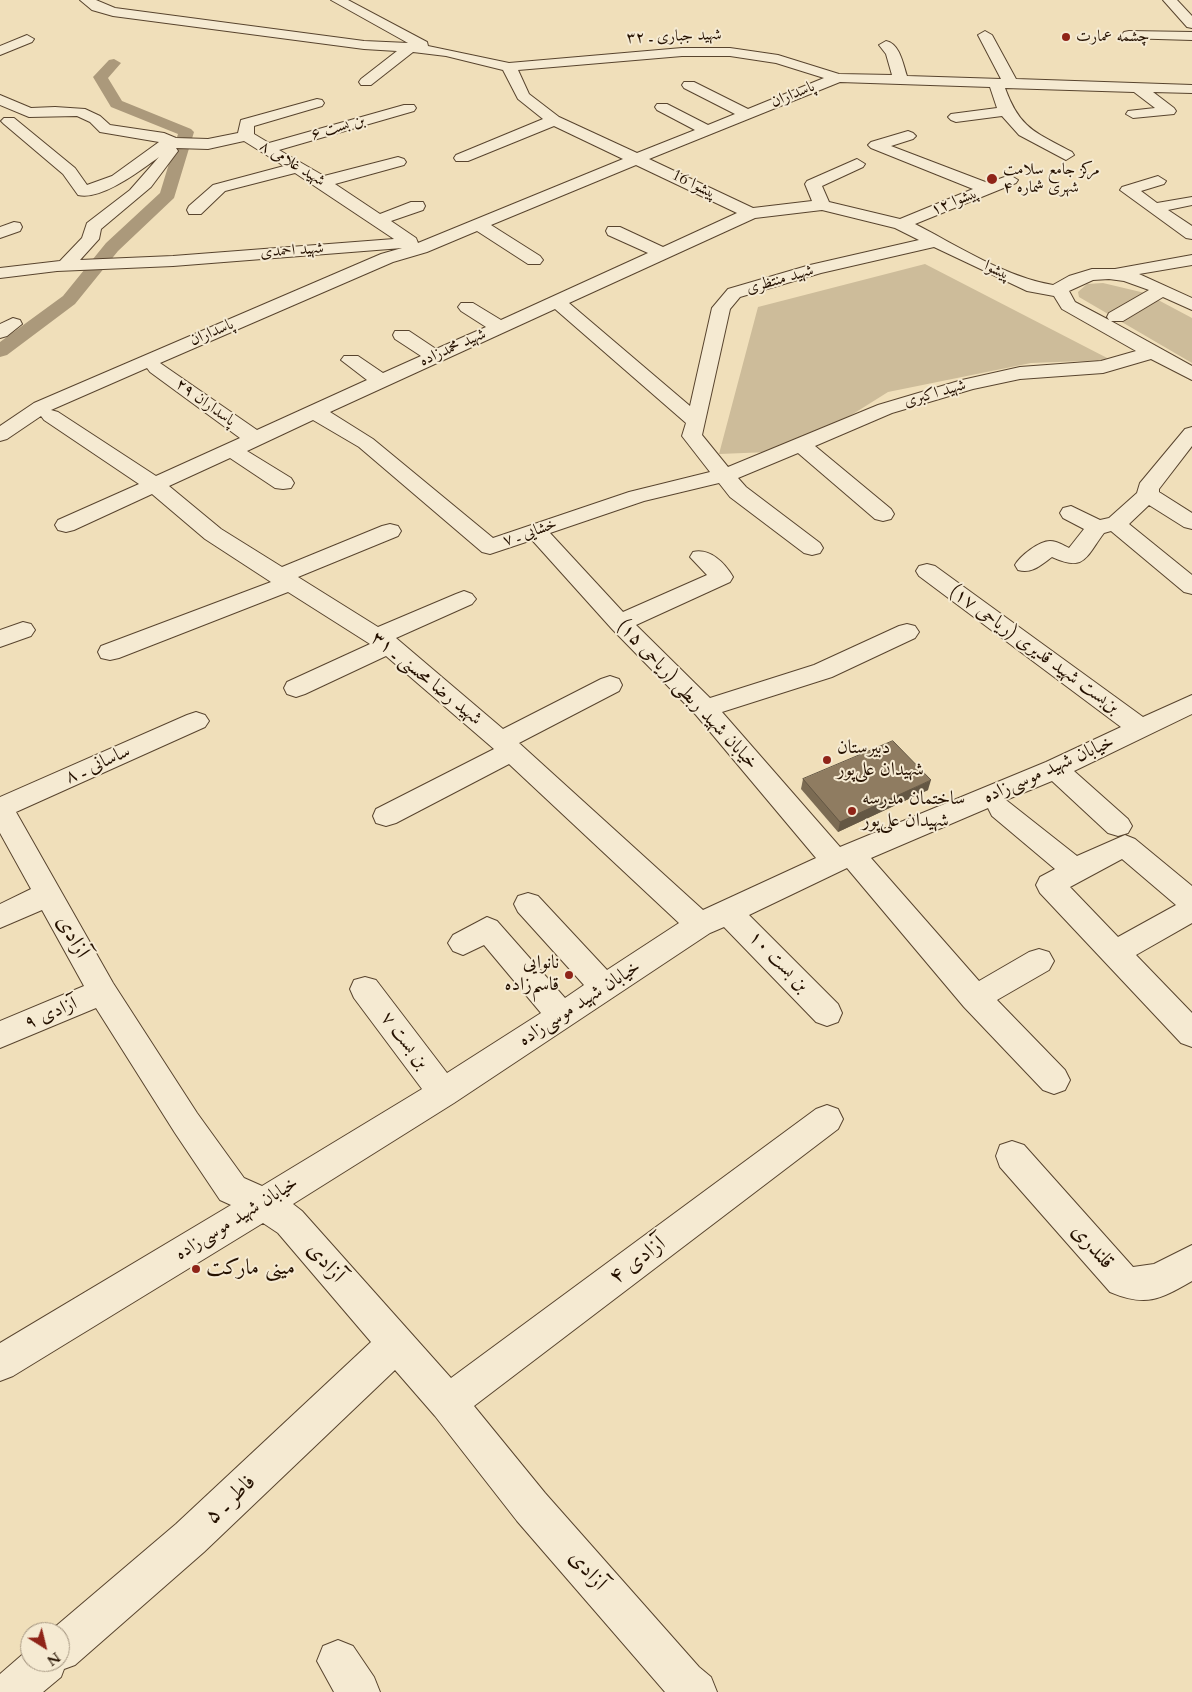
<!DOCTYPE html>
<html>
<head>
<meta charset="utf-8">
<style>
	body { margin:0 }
	#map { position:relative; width:1192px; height:1692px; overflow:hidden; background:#f0dfba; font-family:Cardo,serif }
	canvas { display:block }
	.north { position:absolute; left:20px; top:1622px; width:50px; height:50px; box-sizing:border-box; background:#f5ead2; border:1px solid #a2937e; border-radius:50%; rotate:144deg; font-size:14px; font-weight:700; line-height:20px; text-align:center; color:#251100 }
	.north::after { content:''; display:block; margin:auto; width:18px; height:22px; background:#8f2418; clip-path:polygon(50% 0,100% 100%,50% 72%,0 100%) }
</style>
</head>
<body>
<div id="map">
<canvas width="1192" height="1692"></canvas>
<div class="north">N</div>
</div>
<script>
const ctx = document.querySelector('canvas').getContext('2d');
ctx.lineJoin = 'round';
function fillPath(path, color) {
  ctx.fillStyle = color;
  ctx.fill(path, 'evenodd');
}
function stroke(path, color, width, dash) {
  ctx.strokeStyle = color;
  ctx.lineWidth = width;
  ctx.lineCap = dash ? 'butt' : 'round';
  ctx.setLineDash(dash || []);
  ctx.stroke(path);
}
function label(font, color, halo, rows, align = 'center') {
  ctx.font = font + ' Cardo,Amiri,serif';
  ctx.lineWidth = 4;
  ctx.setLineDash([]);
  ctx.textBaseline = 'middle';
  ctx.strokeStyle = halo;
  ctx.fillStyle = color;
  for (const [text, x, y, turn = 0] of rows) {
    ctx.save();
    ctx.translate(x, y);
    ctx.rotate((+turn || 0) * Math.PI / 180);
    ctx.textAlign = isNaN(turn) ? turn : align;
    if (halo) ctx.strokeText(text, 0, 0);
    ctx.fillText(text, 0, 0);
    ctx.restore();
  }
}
const green = new Path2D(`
	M925,264L1111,360L1031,363L888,392L794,451L719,454L758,307Z
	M1103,283L1145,293L1192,318V363L1079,297L1078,292L1087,284Z`);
const canal = new Path2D(`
	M114,59L121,63L108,78L122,101L191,129L194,132L174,198L118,251L75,304L7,355L0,357V342L63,296L106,243L160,193L178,134L111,107L93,77L109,60Z`);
const minor = new Path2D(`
	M80,0H96L115,8L364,41L408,43L331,0H348L427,42L428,46L509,63L682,48H730L778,55L839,74L892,75L886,54L879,45L886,41C900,44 903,64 907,76L1001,79L978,35L985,31L992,35L1016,79L1192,85V93L1153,92L1174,108L1176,111L1174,114L1133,118L1126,114L1128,111L1155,108L1134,92L1005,88C1020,129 1035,132 1072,152L1074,155L1066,160L1019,135L1002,116L956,122L951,120L948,117L951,114L997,108L990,87L840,82L649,159L753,208L812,201L805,184L807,181L857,159L865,164L863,167L822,186L829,202L900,219L973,189L871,148L868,145L871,142L908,131L913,133L916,136L913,139L891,146L988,183L1010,175L1018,180L1016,183L915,224C958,246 1005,277 1053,285L1069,276L1092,269H1115L1192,255V265L1139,274L1192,298V310L1163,297L1123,321H1111L1192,366V380L1151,359L1103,373L1020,379L973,389L892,413L815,446L891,509L894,514L891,519L883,521L875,519L798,453L738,478L746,487L820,543L823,548L820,553L812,555L804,553L730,497L719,483L644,501L550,533L623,612L707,575L690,557L693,552C710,548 725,563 733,577L730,582L636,625L710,698L814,665L899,626L907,624L915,626L919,632L915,638L832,677L722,712L840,847L1046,762L1121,727L919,576L916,571L919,566L927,564L935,566L1143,717L1192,695V714L1074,771L1128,819L1132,826L1128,833L1118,836L1108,833L1052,781L1006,800L1077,856L1125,835L1135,839L1192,886V923L1136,955L1192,1013V1047L1181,1043L1040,893L1036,885L1040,877L1055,869L992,816L988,808L871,858L979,981L1029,952L1039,949L1049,952L1054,961L1049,970L997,1000L1065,1070L1070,1080L1065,1090L1054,1094L1043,1090L964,1007L847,868L749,915L838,1004L842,1013L838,1022L827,1026L816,1022L724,927L710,933L454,1103L293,1204L302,1211L451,1378L816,1109L827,1105L838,1109L843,1119L838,1129L474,1406L545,1493L699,1667L711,1677L717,1692H665L517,1521L435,1416L395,1370L204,1552L75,1665L64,1669L61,1677L43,1692H0V1674L30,1648V1662H60V1632H49L176,1524L371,1342L278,1233L263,1223L13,1376L0,1381V1343L231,1205L220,1200L175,1133L96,1008L0,1048V1021L84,986L42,910L0,928V904L31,889L0,833V797L187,715L196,712L205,715L209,721L205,727L16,812L113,983L197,1113L244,1178L262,1186L422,1089L354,998L350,989L354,980L365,977L376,980L447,1073L541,1013L484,945L463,955L453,951L448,943L453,935L487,917L497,921L565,998L584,985L518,912L514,904L518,896L528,893L538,896L607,970L679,923L509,764L396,823L386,826L376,823L373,816L376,809L494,749L386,656L305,694L296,697L287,694L284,688L287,682L370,644L288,592L119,658L110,660L101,658L98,652L101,646L271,582L205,539L152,494L74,530L66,532L58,530L55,525L58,520L139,484L44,420L41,416L7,439L0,441V426L34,403L381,254L402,248L173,266L57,271L0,278V268L60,261L82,238L87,223L130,190L159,157C141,170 101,201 78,195L63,174L4,124L1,121L4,118H14L75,168L87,185L112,176L159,142L100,132L90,122L77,116L29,117L0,105V95L31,108L55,107L85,109L100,116L110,125L164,133L176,138L208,139L238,133L241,120L317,99L322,100L324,103L322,106L254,126V134L269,143L404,105H414L416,108L414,111L279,150L324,176L398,157L404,159L406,162L404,165L335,184L380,214L411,202H423L425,206L423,210L391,221L416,238L418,243L623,159L554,126L468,161H456L454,158L456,155L543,119L518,99L503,70L446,56L413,52L371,85H361L359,82L361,79L397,51L364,49L113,16L92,10ZM682,56H730L776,63L824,78L748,109L694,82H684L682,85L684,88L735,114L708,125L667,104H657L655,107L657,110L695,130L637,153L559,117L529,94L518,70ZM244,141L284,166L213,185L189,206L187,210L189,214H201L225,191L295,173L394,239L173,256L80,260L99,239L101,229L151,187L178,151L176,148L208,149ZM636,165L737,213L663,247L620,227H608L606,231L608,235L648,253L501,320L473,303H461L458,307L461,311L486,327L436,349L409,331H395L393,335L395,339L421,356L383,373L358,356H344L341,360L367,380L257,430L160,363L393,262L427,252L477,231L528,264H540L543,260L540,256L491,225ZM822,210L895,228L919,240L810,265L728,289L712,308L690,406L569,303L755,218ZM934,247L1027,291L1054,296L1062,309L1136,351L1101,361L1020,367L962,380L878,405L728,467L702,435L730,309L740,297L821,273ZM1109,279L1124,281L1149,290L1109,313L1107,317L1109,320L1075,302L1069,291L1093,280ZM555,309L686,423L682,436L710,472L629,492L493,538L373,439L330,412ZM147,368L150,372L240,438L156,476L58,412L51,410ZM313,420L359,447L482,552L490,554L532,540L612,629L696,715L816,858L703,910L519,743L619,691L622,685L619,679L610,676L601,679L503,729L396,638L472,604L476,599L472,594L464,591L456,594L378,627L298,577L398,536L401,531L398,526L390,524L382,526L282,567L221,529L169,486L230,458L275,488L283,489L291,488L294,483L291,478L247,451ZM1122,859L1176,905L1118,937L1070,887Z
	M1163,0H1177L1192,16V28L1187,27Z
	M1129,31L1192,32V40L1124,38L1122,35L1124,32Z
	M27,35L34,39L32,42L0,55V46Z
	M1158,176L1166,181L1164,184L1141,191L1157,203L1192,197V205L1168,210L1192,226V239L1186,238L1120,190L1122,187Z
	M14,222L20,223L22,227L20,231L0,238V227Z
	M13,318L20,320L22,324L7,336L0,338V324Z
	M1192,427V446L1159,489V492L1192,513V529L1184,527L1149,505L1129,524L1192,575V594L1184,592L1111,531L1104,533C1085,558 1085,572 1052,557C1041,565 1032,574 1018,570L1015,565C1020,556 1039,541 1050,541C1057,541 1063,545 1069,548L1084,529L1063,518L1060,513L1063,508L1071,506L1100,520L1109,518L1137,493L1140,483L1185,429Z
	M23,622L31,624L35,630L31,636L0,647V630Z
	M1012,1141L1024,1145L1133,1267L1154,1264L1192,1245V1281C1159,1300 1146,1307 1110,1292L1000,1167L996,1156L1000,1145Z
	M338,1640L353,1646L374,1677L380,1692H334L317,1661L323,1646Z`);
const wall = new Path2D(`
	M803,779L928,790L838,832L801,789Z`);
const shadedWall = new Path2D(`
	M931,780L928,790L838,832L840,822Z`);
const building = new Path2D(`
	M893,741L931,780L840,822L803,779Z`);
const markers = [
	[1066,37,5,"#8f2418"],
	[992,179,6,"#8f2418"],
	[827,760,5,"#8f2418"],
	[852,811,5,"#8f2418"],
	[569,975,5,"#8f2418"],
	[196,1269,5,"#8f2418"]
];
const farStreetnames = [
	["شهید جباری ـ ۳۲",674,37,-2],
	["پاسداران",793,95,-22],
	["بن بست ۶",338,128,-16],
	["۸ شهید غلامی",292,164,31],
	["پیشوا 16",694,185,26],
	["پیشوا ۱۲",955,202,-22],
	["شهید احمدی",292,251,-4],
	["پیشوا",997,271,25],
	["شهید منتظری",780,280,-16],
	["پاسداران",212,333,-23],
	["شهید محمدزاده",453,348,-24],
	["شهید اکبری",935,394,-16],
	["پاسداران ۲۹",205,403,36],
	["خشایی ـ ۷",530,533,-19]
];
const farPoinames = [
	["چشمه عمارت",1076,37],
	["مرکز جامع سلامت",1003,170],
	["شهری شماره ۴",1003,188]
];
const streetNames = [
	["بن‌بست شهید قدیری (ریاحی ۱۷)",1034,650,36],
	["شهید رضا محسنی ـ ۳۱",426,679,39],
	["خیابان شهید ربطی (ریاحی ۱۵)",687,695,47],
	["ساسانی ـ ۸",98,765,-24],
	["خیابان شهید موسی‌زاده",1049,770,-24],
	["بن بست ۱۰",778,962,46],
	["خیابان شهید موسی‌زاده",580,1004,-33],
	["آزادی ۹",51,1014,-23],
	["بن بست ۷",404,1041,53],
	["خیابان شهید موسی‌زاده",237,1219,-32]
];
const poiNames = [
	["دبیرستان",837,749],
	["شهیدان علی‌پور",837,771],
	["ساختمان مدرسه",862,800],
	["شهیدان علی‌پور",862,822],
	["نانوایی",559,964,"right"],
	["قاسم‌زاده",559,986,"right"]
];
const nearStreetnames = [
	["آزادی",72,937,61],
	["قلندری",1092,1247,49],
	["آزادی ۴",638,1261,-37],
	["آزادی",325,1263,49],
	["فاطر ـ ۵",231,1500,-43],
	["آزادی",587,1571,49]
];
const nearPoinames = [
	["مینی مارکت",206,1269]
];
fillPath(green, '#cdbc9a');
fillPath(canal, '#ab997b');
stroke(minor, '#58442e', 2);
fillPath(minor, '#f5ead2');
fillPath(wall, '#7b6b53');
fillPath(shadedWall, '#645744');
fillPath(building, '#8f7c61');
stroke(building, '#645744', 1);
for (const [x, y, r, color] of markers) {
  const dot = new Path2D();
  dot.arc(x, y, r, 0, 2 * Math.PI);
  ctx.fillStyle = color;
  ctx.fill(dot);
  stroke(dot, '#f5ead2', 2);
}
label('16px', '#251100', '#f5ead2', farStreetnames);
label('16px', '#251100', '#f5ead2', farPoinames, 'left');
label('19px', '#251100', '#f5ead2', streetNames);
label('19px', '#251100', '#f5ead2', poiNames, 'left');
label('22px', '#251100', '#f5ead2', nearStreetnames);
label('22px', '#251100', '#f5ead2', nearPoinames, 'left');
</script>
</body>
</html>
